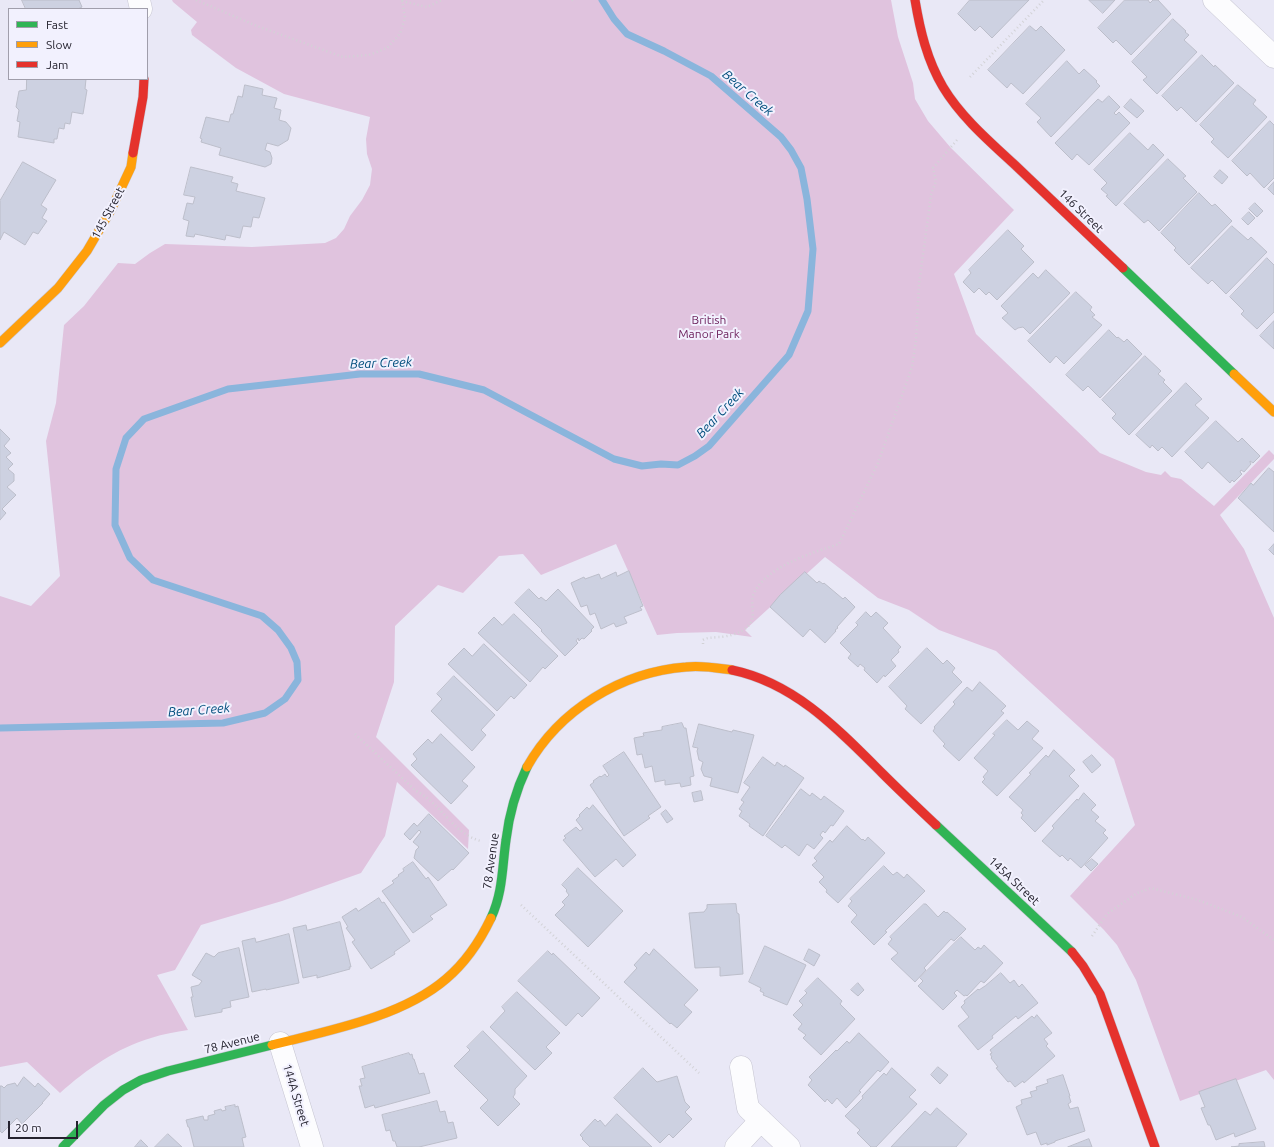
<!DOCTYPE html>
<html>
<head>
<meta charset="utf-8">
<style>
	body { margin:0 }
	#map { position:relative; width:1274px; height:1147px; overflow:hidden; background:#e9e8f6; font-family:Ubuntu,sans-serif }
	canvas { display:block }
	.legend { position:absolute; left:8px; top:8px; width:140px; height:72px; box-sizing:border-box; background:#f2f1fe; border:1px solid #a09eab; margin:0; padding:5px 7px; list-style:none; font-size:12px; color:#24222e }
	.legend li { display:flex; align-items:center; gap:8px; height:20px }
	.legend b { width:20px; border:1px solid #a09eab }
	.scale { position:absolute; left:8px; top:1121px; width:70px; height:18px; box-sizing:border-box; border:2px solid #24222e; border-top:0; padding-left:5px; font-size:12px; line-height:14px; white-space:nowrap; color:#24222e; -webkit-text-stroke:3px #f2f1fe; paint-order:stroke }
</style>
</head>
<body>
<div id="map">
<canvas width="1274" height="1147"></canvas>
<ul class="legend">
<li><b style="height:5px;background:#30b455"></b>Fast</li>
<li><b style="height:5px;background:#ff9f0a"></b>Slow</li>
<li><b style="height:5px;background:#e5322d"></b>Jam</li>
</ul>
<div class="scale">20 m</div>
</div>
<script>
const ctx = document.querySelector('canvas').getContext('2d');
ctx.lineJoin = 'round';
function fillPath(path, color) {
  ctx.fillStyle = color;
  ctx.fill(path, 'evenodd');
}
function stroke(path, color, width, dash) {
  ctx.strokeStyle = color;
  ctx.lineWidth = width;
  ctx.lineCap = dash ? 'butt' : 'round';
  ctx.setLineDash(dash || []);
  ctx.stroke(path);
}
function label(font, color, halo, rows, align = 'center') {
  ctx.font = font + ' Ubuntu,sans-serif';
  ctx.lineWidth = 4;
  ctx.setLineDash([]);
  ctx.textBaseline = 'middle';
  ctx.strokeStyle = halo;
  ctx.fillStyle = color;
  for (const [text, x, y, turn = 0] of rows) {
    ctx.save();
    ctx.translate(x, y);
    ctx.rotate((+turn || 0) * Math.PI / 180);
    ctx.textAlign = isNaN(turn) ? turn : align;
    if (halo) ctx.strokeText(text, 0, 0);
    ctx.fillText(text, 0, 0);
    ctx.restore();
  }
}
const green = new Path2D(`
	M172,0H891L898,37L913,83L915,99L928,121L951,148L1014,210L954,274L976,334L1100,453L1146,472L1161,475L1165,471L1171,477L1181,479L1214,506L1269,450L1274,455V459L1220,515L1244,549L1274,618V1080L1266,1070L1180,1101L1136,980L1117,945L1104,930L1070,896L1135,825L1114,759L996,651L939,630L909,610L878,598L825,557L745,630L752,637L716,632L677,633L657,635L616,544L541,575L523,554L499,556L463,593L438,585L395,626L394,682L376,737L469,830L468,849L397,782L385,836L361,873L282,901L201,925L175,970L157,975L188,1030C176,1032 163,1034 151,1038C117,1048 87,1069 60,1093L27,1062L0,1067V596L31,606L60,576L46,441L56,403L64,325L84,306L118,263L135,264L150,253L165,244L252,247L325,243L336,238L344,229L350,216L362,200L370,185L372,169L367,154L366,139L370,117L284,94L236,68L192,35L191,30L197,22L173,2Z`);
const stream = new Path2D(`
	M0,728L223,723L265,713L285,699L298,680L297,662L291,648L278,630L262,616L153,580L130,558L115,525L116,469L126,438L144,419L228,389L360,374H419L484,390L614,459L642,466L661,464L678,465L695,456L709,446L789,355L808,311L813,249L807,199L801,168L791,150L781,137L711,76L664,51L627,34L614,19L602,0`);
const building = new Path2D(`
	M22,0H79L82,7L78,9H26Z
	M970,0H1029L992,38L980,26L975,31L958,14Z
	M1089,0H1115L1103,13Z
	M1125,0H1148L1150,3L1153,0H1158L1171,14L1131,55L1116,40L1113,43L1098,28Z
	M1173,19L1186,31L1185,32L1189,35L1184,40L1197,52L1157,94L1143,80L1147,77L1132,62Z
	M1030,26L1036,31L1041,26L1065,50L1023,94L1011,83L1007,88L988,70Z
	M1202,55L1214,67L1215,65L1234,83L1196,122L1181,107L1177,111L1162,96Z
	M1067,61L1079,74L1084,69L1097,81L1096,82L1100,86L1051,137L1037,122L1041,118L1026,104Z
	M27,79H86L85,89L87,90L83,114L72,112L70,124L65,123L64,129L59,128L57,139H54V143L18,137L20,122L17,121L19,110L16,107L19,91L26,90Z
	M245,85L263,89L262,95L277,98L274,108L281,110L279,120L286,122L291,128L288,140L278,146L267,143L265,150L270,152L272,158L271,164L265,167L219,155L221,148L201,142L202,139L200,138L206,117L229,122L231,114H233L238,96L242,97Z
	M1238,85L1256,100L1253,104L1267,117L1228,158L1211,142L1214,139L1200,125Z
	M1109,96L1120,107L1114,113L1116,115L1119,112L1130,123L1089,165L1077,154L1072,160L1055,143L1098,99L1102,102Z
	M1131,99L1144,111L1137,118L1124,107Z
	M1270,121L1274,125V178L1264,188L1250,173L1247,176L1232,161Z
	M1130,133L1148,150L1153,144L1164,155L1116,206L1106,196L1108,195L1101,189L1107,183L1094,170Z
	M1168,159L1186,176L1183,178L1197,192L1159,231L1148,220L1144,223L1124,204Z
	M23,162L56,180L41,205L47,209L42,218L47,221L38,234L33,232L25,245L4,232L0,240V201Z
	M191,167L233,177L231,182L238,184L236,191L265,198L259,218L253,217L251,227L243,226L240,238L226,235L225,240L195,234L194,237L186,236L189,221L183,219L187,203L193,204L195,197L184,195Z
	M1220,170L1228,177L1222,184L1214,177Z
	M1274,182V195L1268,189Z
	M1199,193L1212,206L1215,204L1232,221L1189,265L1174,250L1176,248L1161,233Z
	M1255,203L1263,211L1257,217L1249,209Z
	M1249,212L1255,218L1248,225L1242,219Z
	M1232,226L1248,240L1251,237L1267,252L1226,294L1212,280L1208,284L1191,268Z
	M1008,230L1024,246L1021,249L1034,262L997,300L989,292L986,295L979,288L974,293L963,282L971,273L969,270Z
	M1267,258L1274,265V312L1257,329L1241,314L1244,311L1230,297Z
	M1046,270L1070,293L1030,334L1023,327L1018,328L1015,330L1002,318L1008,313L1001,306L1033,273L1038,278Z
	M1076,292L1092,307L1090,310L1095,315L1092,317L1102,325L1064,364L1056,356L1050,363L1028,341Z
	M1274,321V349L1260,336Z
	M1109,330L1117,338L1118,337L1124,342L1127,339L1142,354L1100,398L1088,386L1083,391L1066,375Z
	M1145,356L1161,371L1158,374L1165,380L1163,382L1172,391L1129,435L1112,418L1116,414L1102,400Z
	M1186,383L1202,399L1195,405L1209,418L1172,457L1162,447L1158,451L1152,445L1150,448L1136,435Z
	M1216,421L1238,442L1242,438L1260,456L1253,463L1250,461V462L1251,464L1244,472L1241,470L1240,472L1242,474L1234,482L1232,480L1230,483L1208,462L1202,469L1185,452Z
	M0,429L10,439L4,446L11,453L6,457L13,464L8,469L14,474V481L7,487L16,495L2,509L6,513L0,520Z
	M1269,468L1274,472V532L1238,498L1251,483L1253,485Z
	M1274,544V555L1269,550Z
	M629,571L643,606L640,607L642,610L624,617L627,623L616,627L614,623L601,629L595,613L590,615L587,605L581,607L571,583L584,577L585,579L599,574L601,579L616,572L617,576Z
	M805,572L817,583L819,581L823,584L824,583L843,599L845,597L855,607L837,627L838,628L835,630L836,631L825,643L810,629L803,637L770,607L780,595Z
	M529,589L539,599L541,597L546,601L558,589L594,627L591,630L592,631L584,639L582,638L579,641L578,638L576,641L578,643L565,656L541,631L542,630L515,603Z
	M866,612L871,617L876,612L888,623L883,628L901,647L898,650L899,652L891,660L896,666L885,677L884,675L877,683L864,670L865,668L860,664L858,667L848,658L851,654L840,643L858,625L856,623Z
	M514,614L558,656L545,669L543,667L530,682L478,633L494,617L502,625Z
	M484,644L527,685L514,699L511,696L497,711L448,664L464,648L472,656Z
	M927,648L943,664L947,660L955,668L952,672L962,682L921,724L905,709L907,706L889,687Z
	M454,676L495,715L481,730L486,735L472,751L431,711L442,699L437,694Z
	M980,682L1006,706L1001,711L1004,713L959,761L943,746L945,744L933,731L935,728L934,727L955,704L953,702L967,687L972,691Z
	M1007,720L1018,730L1027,721L1039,731L1032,739L1043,748L997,796L982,782L985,779L983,777L988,771L974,758L995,735L993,734Z
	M682,723L684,728H686L694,776L690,777L691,785L681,787L680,783L665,785V780L655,782L652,766L645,768L642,754L637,755L634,738L644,736L643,733L662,730V727Z
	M699,724L732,732L733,730L754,735L738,793L710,786L712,778L704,776L701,769L703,762L699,760L697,751L698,748L693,747Z
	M441,734L475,767L462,781L468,786L451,804L411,765L417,759L413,754L428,739L432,743Z
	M1054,750L1075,770L1069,776L1079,786L1035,832L1021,818L1023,815L1021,813L1023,810L1009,797L1031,774L1029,773L1046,755L1048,757Z
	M624,752L661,807L648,816L650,818L624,836L590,785L594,782L593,781L600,776L601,777L605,774L607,777L609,775L603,766Z
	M1092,755L1101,765L1092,773L1083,762Z
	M763,757L775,766L777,762L784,767L785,765L804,778L763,836L749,826L750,824L739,816L742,811L739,809L744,802L741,800L750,787L744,783Z
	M801,789L810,796L812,793L821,800L824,796L844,811L833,826L831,825L825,833L823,831L820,835L823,838L814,849L807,844L799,856L785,845L782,848L766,836Z
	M701,791L703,800L694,802L692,793Z
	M1084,793L1096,805L1091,810L1099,817L1095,821L1106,830L1103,833L1108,838L1081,868L1070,858L1068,861L1062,855L1060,857L1042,841L1054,828L1052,826L1077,799L1078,800Z
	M593,805L636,855L623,867L616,859L595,877L563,840L566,838L564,836L576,827L580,831L583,829L576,820L580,816L579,815L587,807L589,809Z
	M666,810L673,819L667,823L661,814Z
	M429,814L469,853L453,870L452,869L438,881L414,858L416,850L419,847L413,842L421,832L419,830L410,840L404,834L414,823L417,826Z
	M847,826L862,840L863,839L865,841L868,837L885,853L838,903L826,892L827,890L819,882L824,877L812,865L817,861L814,858L830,840L832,842Z
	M1092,859L1098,864L1091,871L1085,865Z
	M413,862L426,879L428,877L447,905L430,916L433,919L413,933L382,891L394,883L392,881L399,876L398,875L404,871L403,869Z
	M884,866L893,875L897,872L904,878L907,874L925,891L885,931L887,932L874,945L851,922L857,915L848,906L852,901L850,899Z
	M578,868L623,911L588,947L555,915L565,905L562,902L569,895L566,891L567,890L562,885Z
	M379,898L382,903L384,902L410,941L394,952L395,954L371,969L352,942L355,940L346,928L348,927L342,917L356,908L358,911Z
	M736,904L737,913L739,914L743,974L720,976V967L695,968L689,913L704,912L707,908V905Z
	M924,904H926L938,917L944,911L946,913L947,912L966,929L954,941L951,939L924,968L926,970L915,982L891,959L898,953L888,944L892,939L890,937Z
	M340,922L351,967H349L350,969L317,978V975L303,978L293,928L306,925L307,930Z
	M289,934L299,983L266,990V989L252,992L242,941L255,938L256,942Z
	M961,937L975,950L978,947L981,949L984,945L1003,963L984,983L981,981L967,996L966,995L964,996L957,990L954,993L957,996L943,1010L918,986L923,981L920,978Z
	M765,946L806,965L787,1005L763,995L764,993L760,991L761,988L749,982Z
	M239,948L249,997L230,1001L231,1007L222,1009V1012L195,1017L191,997H193L191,987L199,985L202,981L192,975L206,953L214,957L218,953Z
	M654,949L698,990L684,1005L692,1012L677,1028L671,1023L670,1024L624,982L637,968L634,965L646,952L649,955Z
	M809,949L820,955L814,966L804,960Z
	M548,951L552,955L553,953L600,998L582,1017L578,1013L566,1026L518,981Z
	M1001,973L1010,983L1014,980L1019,987L1022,984L1038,1003L1018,1019L1016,1016L992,1036L993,1038L978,1050L958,1026L969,1017L961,1007L965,1003L964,1001L978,989L979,990L985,986Z
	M818,978L842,1001L840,1004L855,1019L821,1055L803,1038L806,1035L798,1029L802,1024L793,1015L803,1005L799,1001L807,993L805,991Z
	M858,983L864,990L858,996L851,990Z
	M517,992L560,1033L546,1047L552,1053L535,1070L490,1027L505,1011L502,1007Z
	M1037,1015L1052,1033L1044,1039L1048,1044L1046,1046L1055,1056L1024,1083L1023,1081L1015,1087L1010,1081L1008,1082L996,1068L998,1067L991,1058L992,1057L990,1054L992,1053L990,1050L1032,1016L1034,1018Z
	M483,1031L527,1076L515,1089V1094L513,1097L520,1104L498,1126L480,1108L488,1100L454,1066L470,1050L467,1047Z
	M859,1033L889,1062L880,1072L878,1070L859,1091L861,1092L846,1108L837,1098L832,1104L827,1099L825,1102L808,1085L812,1080L809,1077L836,1050L837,1051L847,1041L849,1043Z
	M409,1053L410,1055L412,1054L413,1059H414L419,1074L424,1073L430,1093L375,1108L374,1105L365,1108L359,1086H362L360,1079L365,1078L362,1067Z
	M938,1067L948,1075L940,1084L931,1075Z
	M643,1068L657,1082L677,1076L685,1102L690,1107L685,1112L692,1119L673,1138L669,1134L660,1143L614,1098Z
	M892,1068L916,1090L909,1097L917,1104L876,1147H871L857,1133L860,1130L845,1116L863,1098L862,1096L884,1073L886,1075Z
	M1063,1075L1070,1096H1069L1071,1102L1068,1104L1070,1109L1078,1107L1085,1131L1055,1141V1142L1047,1145V1143L1041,1145L1036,1132L1027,1135L1016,1107L1022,1104L1021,1100L1032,1097L1030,1092L1037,1090L1036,1087L1048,1083L1047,1080Z
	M24,1077L35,1087L38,1083L50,1094L42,1103H43L22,1124L17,1118L2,1133L0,1131V1086H2L4,1088L7,1085L15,1083L17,1086Z
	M1236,1079L1256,1129L1235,1137L1234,1133L1216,1140L1210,1125H1208L1201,1108L1205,1107L1199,1092Z
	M437,1101L440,1112L445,1111L448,1123L453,1122L457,1138L419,1147H397L395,1141H393L390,1130L386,1131L382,1115Z
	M235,1105V1107L238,1106L246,1137L242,1138L244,1147H194L189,1127H188L186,1120L203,1116L204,1120H208V1116L215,1114L214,1111L221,1109L222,1111L226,1110L225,1107Z
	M937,1108L967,1134L956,1147H891L925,1111L930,1115Z
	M617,1114L652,1147H590L582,1139L583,1138L580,1135L595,1119L598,1122L600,1120L605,1126Z
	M168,1134L182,1147H155Z
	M1089,1139L1092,1147H1068Z
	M141,1140L148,1147H135Z
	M1264,1142L1265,1147H1231L1239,1146V1144Z`);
const path = new Path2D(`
	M196,0L257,26L343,57L369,55L387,48L400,34L405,18L402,0
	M572,0L574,1
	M402,1L427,7L442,0
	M970,77L1044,0
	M703,644V640C708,637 712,638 718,637C727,637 743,633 749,625C757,615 749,604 754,593C767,566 812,553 839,544L878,463L912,367L916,340L919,284L931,195L936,181L933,168L957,140
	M355,734L416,791C441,803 453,834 481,841
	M521,905L699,1073
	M1092,936L1107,914L1137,893L1151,888L1198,900L1242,917L1274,940`);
const street = new Path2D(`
	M139,0L141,9
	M1214,0L1274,57
	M280,1043L312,1147
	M741,1067L748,1108L789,1147
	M736,1147L761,1120`);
const fast = new Path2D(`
	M1123,268L1234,374
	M936,825L1072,952
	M491,918C503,892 502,868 506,840C509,815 516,790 527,767
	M63,1147L104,1105L123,1090L141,1080L168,1071L272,1045`);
const slow = new Path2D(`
	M0,343L58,288L87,251L111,210L131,167L133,153
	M1234,374L1274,412
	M527,767C559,710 621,672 686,667C702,665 717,668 732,670
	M272,1045C327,1031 402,1017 446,979C465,963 480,941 491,918`);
const jam = new Path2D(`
	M915,0C920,30 927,60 943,87C961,117 989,141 1015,165C1051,199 1087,234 1123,268
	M133,153L143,97L144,79
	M732,670C795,683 839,730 883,774C900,791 918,808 936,825
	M1072,952L1083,966L1100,994L1155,1147`);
const streetNames = [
	["146 Street",1081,211,44],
	["145 Street",108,213,-62],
	["78 Avenue",491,861,-82],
	["145A Street",1014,881,43],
	["78 Avenue",232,1043,-14],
	["144A Street",296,1095,73]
];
const parkNames = [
	["British",709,320],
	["Manor Park",709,334]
];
const waterNames = [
	["Bear Creek",748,93,41],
	["Bear Creek",381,363,-2],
	["Bear Creek",720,413,-47],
	["Bear Creek",199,710,-4]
];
fillPath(green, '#e0c3de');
stroke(stream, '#8ab5dc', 7);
fillPath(building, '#cdd1e1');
stroke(building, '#bcbeca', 1);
stroke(street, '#c6c5d1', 23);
stroke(fast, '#c6c5d1', 10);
stroke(slow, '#c6c5d1', 10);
stroke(jam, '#c6c5d1', 10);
stroke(path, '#d2d2d6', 2.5, [1, 3]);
stroke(street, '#fcfcfe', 22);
stroke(fast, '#30b455', 9);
stroke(slow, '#ff9f0a', 9);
stroke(jam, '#e5322d', 9);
label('12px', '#24222e', '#f2f1fe', streetNames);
label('12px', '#6e235e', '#f2f1fe', parkNames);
label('italic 13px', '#004e7d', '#f2f1fe', waterNames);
</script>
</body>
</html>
